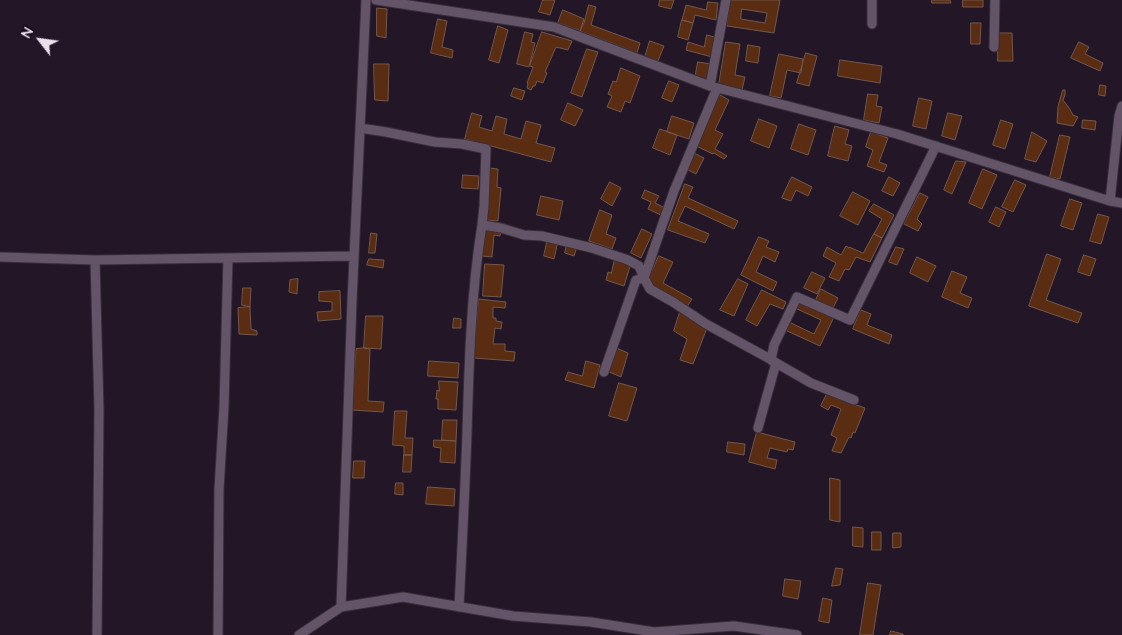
<!DOCTYPE html>
<html>
<head>
<meta charset="utf-8">
<style>
	body { margin:0 }
	#map { position:relative; width:1122px; height:635px; overflow:hidden; background:#231627; font-family:Quicksand,sans-serif }
	canvas { display:block }
	.north { position:absolute; left:15px; top:15px; width:50px; height:50px; -webkit-text-stroke:4px #1a0d1d; paint-order:stroke; rotate:300deg; font-size:14px; font-weight:700; line-height:20px; text-align:center; color:#eae1ec }
	.north::after { content:''; display:block; margin:auto; width:18px; height:22px; background:#eae1ec; clip-path:polygon(50% 0,100% 100%,50% 72%,0 100%) }
</style>
</head>
<body>
<div id="map">
<canvas width="1122" height="635"></canvas>
<div class="north">N</div>
</div>
<script>
const ctx = document.querySelector('canvas').getContext('2d');
ctx.lineJoin = 'round';
function fillPath(path, color) {
  ctx.fillStyle = color;
  ctx.fill(path, 'evenodd');
}
function stroke(path, color, width, dash) {
  ctx.strokeStyle = color;
  ctx.lineWidth = width;
  ctx.lineCap = dash ? 'butt' : 'round';
  ctx.setLineDash(dash || []);
  ctx.stroke(path);
}
const building = new Path2D(`
	M543,0H555L550,15L539,12Z
	M660,0H674L671,9L659,6Z
	M731,0H780L774,33L727,26ZM742,9L767,13L765,23L741,19Z
	M932,0H950L951,3H932Z
	M963,0H983V7H963Z
	M708,2L718,3L716,20L695,15L693,23L682,20L686,5L706,10Z
	M589,5L596,7L591,25L640,43L637,53L580,31L584,23Z
	M377,8L387,9L386,38L377,36Z
	M563,10L584,19L580,31L558,23Z
	M438,19L447,21L442,47L453,50L452,58L431,53Z
	M682,20L693,23L688,40L678,37Z
	M971,23H981L980,44H971Z
	M498,26L508,30L499,63L489,60Z
	M525,32L533,34L531,42L535,43L529,67L517,64Z
	M542,32L572,41L568,50L556,47L545,72L547,73L543,83L537,81L535,86H533L531,90L527,88L528,84L527,83L533,67L530,66Z
	M998,33H1012L1013,61H998Z
	M707,35L718,38L712,57L686,50L688,42L704,47Z
	M650,41L664,46L658,61L645,57Z
	M726,42L740,44L735,75L745,77L742,90L719,85Z
	M1079,42L1089,47L1085,54L1103,63L1100,71L1071,58Z
	M748,45L760,47L758,63L746,61Z
	M587,49L598,52L582,97L571,93Z
	M806,53L817,56L809,86L797,83Z
	M779,54L803,59L801,73L787,70L781,98L770,96Z
	M840,60L882,66L880,83L838,76Z
	M698,62L711,64L708,81L695,79Z
	M374,64H389L388,101L375,100Z
	M621,68L640,76L630,103L625,101L621,112L607,107L612,96L608,94L613,81L616,82Z
	M669,81L679,85L672,102L662,98Z
	M1100,85L1106,86L1105,96L1099,95Z
	M514,88L525,91L522,100L511,96Z
	M1063,90H1065V95L1063,100L1069,108L1073,115L1078,117L1073,126L1057,123L1058,107Z
	M868,94L878,95L876,106L882,107L879,123L864,120Z
	M720,95L729,100L715,130L723,134L715,149L727,156L724,159L714,153L713,154L696,146Z
	M919,98L932,101L926,129L913,126Z
	M568,103L583,110L575,126L561,120Z
	M472,113L482,116L479,127L492,131L496,116L507,119L504,134L521,139L526,121L541,125L536,143L555,148L551,162L465,139Z
	M948,113L962,116L955,140L942,136Z
	M672,116L694,123L689,139L667,132Z
	M759,119L777,126L769,148L751,141Z
	M1001,120L1013,124L1005,149L993,145Z
	M1083,120L1096,121L1095,130L1082,128Z
	M799,124L816,130L808,155L791,149Z
	M835,126L849,130L845,144L852,146L848,161L828,156Z
	M660,129L677,135L670,155L653,148Z
	M871,132L888,138L879,162L887,165L884,172L867,166L873,150L866,147Z
	M1032,132L1047,141L1036,162L1025,159Z
	M1060,135L1070,137L1060,179L1050,177Z
	M692,152L704,158L696,174L684,168Z
	M956,161L966,162L952,194L944,190Z
	M489,168L498,169L497,187L501,188L498,221L485,220Z
	M983,169L997,175L982,209L969,203Z
	M463,175L479,176L478,189L462,188Z
	M792,177L812,187L808,196L796,190L791,201L782,198Z
	M889,177L900,183L893,196L882,191Z
	M1015,180L1026,185L1013,212L1002,207Z
	M610,182L621,188L612,206L601,199Z
	M685,184L693,187L688,198L738,221L734,229L685,206L678,221L709,234L705,243L668,230Z
	M645,190L659,196L655,203L667,209L663,216L648,209L651,202L642,198Z
	M853,192L870,201L858,225L840,216Z
	M920,193L928,197L917,219L922,224L918,231L904,224Z
	M541,196L563,201L559,220L537,215Z
	M1070,199L1082,203L1073,230L1061,226Z
	M874,204L894,215L882,238L874,234L882,219L869,211Z
	M996,207L1006,212L999,227L989,222Z
	M600,210L612,215L606,234L616,238L612,249L589,241Z
	M1098,214L1109,217L1101,244L1090,241Z
	M485,228L501,229L500,236L494,235L492,257L482,256Z
	M642,229L652,234L641,258L631,253Z
	M371,233L377,234L375,253H369Z
	M874,234L882,238L870,262L856,257L849,270L845,269L839,281L829,277L836,263L823,256L827,247L841,255L846,246L849,248V247L863,253Z
	M759,237L769,241L766,247L779,252L775,262L763,256L756,272L777,282L773,291L741,275Z
	M548,238L558,241L554,259L544,256Z
	M567,244L577,247L574,256L565,253Z
	M896,247L904,249L897,265L889,262Z
	M1047,254L1061,259L1046,300L1082,313L1078,323L1029,306Z
	M1084,255L1096,259L1090,276L1078,272Z
	M659,256L673,262L663,283L692,299L687,307L647,283Z
	M917,257L936,266L928,282L910,273Z
	M369,259L384,260L383,268L367,265Z
	M615,259L631,263L624,286L606,280L608,272L611,273Z
	M485,264L504,265L501,297L483,296Z
	M952,271L967,277L960,293L972,298L968,308L942,297Z
	M812,272L825,278L817,294L804,288Z
	M298,279L297,294L289,292L290,280Z
	M738,279L748,284L734,316L720,310Z
	M243,288H251L250,307L242,305Z
	M821,289L838,298L832,310L815,302Z
	M762,290L786,302L783,309L770,304L757,326L746,320Z
	M340,291L341,319L318,321L317,312L332,311V302L319,301V292Z
	M479,299L506,302L505,308L493,307V318H496V321L502,322L501,329L495,328L493,344H505V351L515,352L514,361L474,358Z
	M799,300L834,317L820,346L785,330L789,322L814,334L821,320L795,308Z
	M250,307L251,329L257,331V335L239,334L238,308Z
	M861,310L871,314L867,325L892,335L889,344L853,329Z
	M680,312L707,328L693,364L680,360L687,339L674,331Z
	M366,316H383L381,349L364,348Z
	M454,318L461,319V328H453Z
	M614,347L628,353L621,377L607,371Z
	M364,348L370,349L368,401L384,402L383,412L352,410L356,349Z
	M429,361L459,363L458,378L428,376Z
	M586,361L600,365L594,388L565,380L568,372L582,376Z
	M439,381L458,382L456,410L438,409V399H436L437,390L439,391Z
	M619,383L637,388L627,421L609,416Z
	M827,394L865,408L855,433L853,432L851,438L849,437L841,453L832,451L837,438L831,435L841,409L831,405L828,410L821,406Z
	M395,411H407L405,438H413L412,455H404V446L393,445Z
	M443,420H457L456,441L442,440Z
	M757,432L795,442L793,450L788,449L787,452L770,448L767,458L777,460L775,469L749,462Z
	M434,440L456,441L455,463L440,462L441,448L434,447Z
	M728,442L745,444L744,455L727,452Z
	M404,455H412L411,472H403Z
	M354,461H365L364,478H353Z
	M830,478L840,480V522L830,520Z
	M396,483H403V495L395,494Z
	M428,487L455,489L454,506L426,504Z
	M853,527L863,528V547L853,546Z
	M872,532H881V550H872Z
	M893,533H901V547L893,548Z
	M836,568L843,569L840,585L832,586Z
	M785,579L801,581L798,599L783,596Z
	M868,583L881,585L873,635H860Z
	M823,598L832,600L829,623L819,621Z
	M891,631L903,634V635H890Z`);
const minor = new Path2D(`
	M376,0L554,27L710,86L897,134L1110,201L1122,203
	M872,24V0
	M994,47L995,0
	M710,86L726,0
	M360,128L386,132L435,142L462,144L486,149L484,206L482,225
	M1110,201L1119,116L1122,106
	M0,257L95,260
	M644,278L674,191L717,88
	M604,372L636,280L644,278L650,289L673,302L706,324L770,359
	M854,400L811,383L771,360L774,345L797,297L850,320L936,146
	M758,428L776,363
	M341,607L352,301L366,0
	M459,607C462,549 465,491 467,433C469,363 471,293 482,225L501,228L524,235L542,236L592,248L628,260L639,266L644,278
	M97,635L99,410L95,260L354,256
	M218,635L219,489L224,407L228,258
	M299,635L341,607L403,597L513,616L591,622L654,632L734,626L797,635`);
fillPath(building, '#5a2d13');
stroke(building, '#71584c', 1);
stroke(minor, '#382f3b', 11);
stroke(minor, '#645468', 9);
</script>
</body>
</html>
